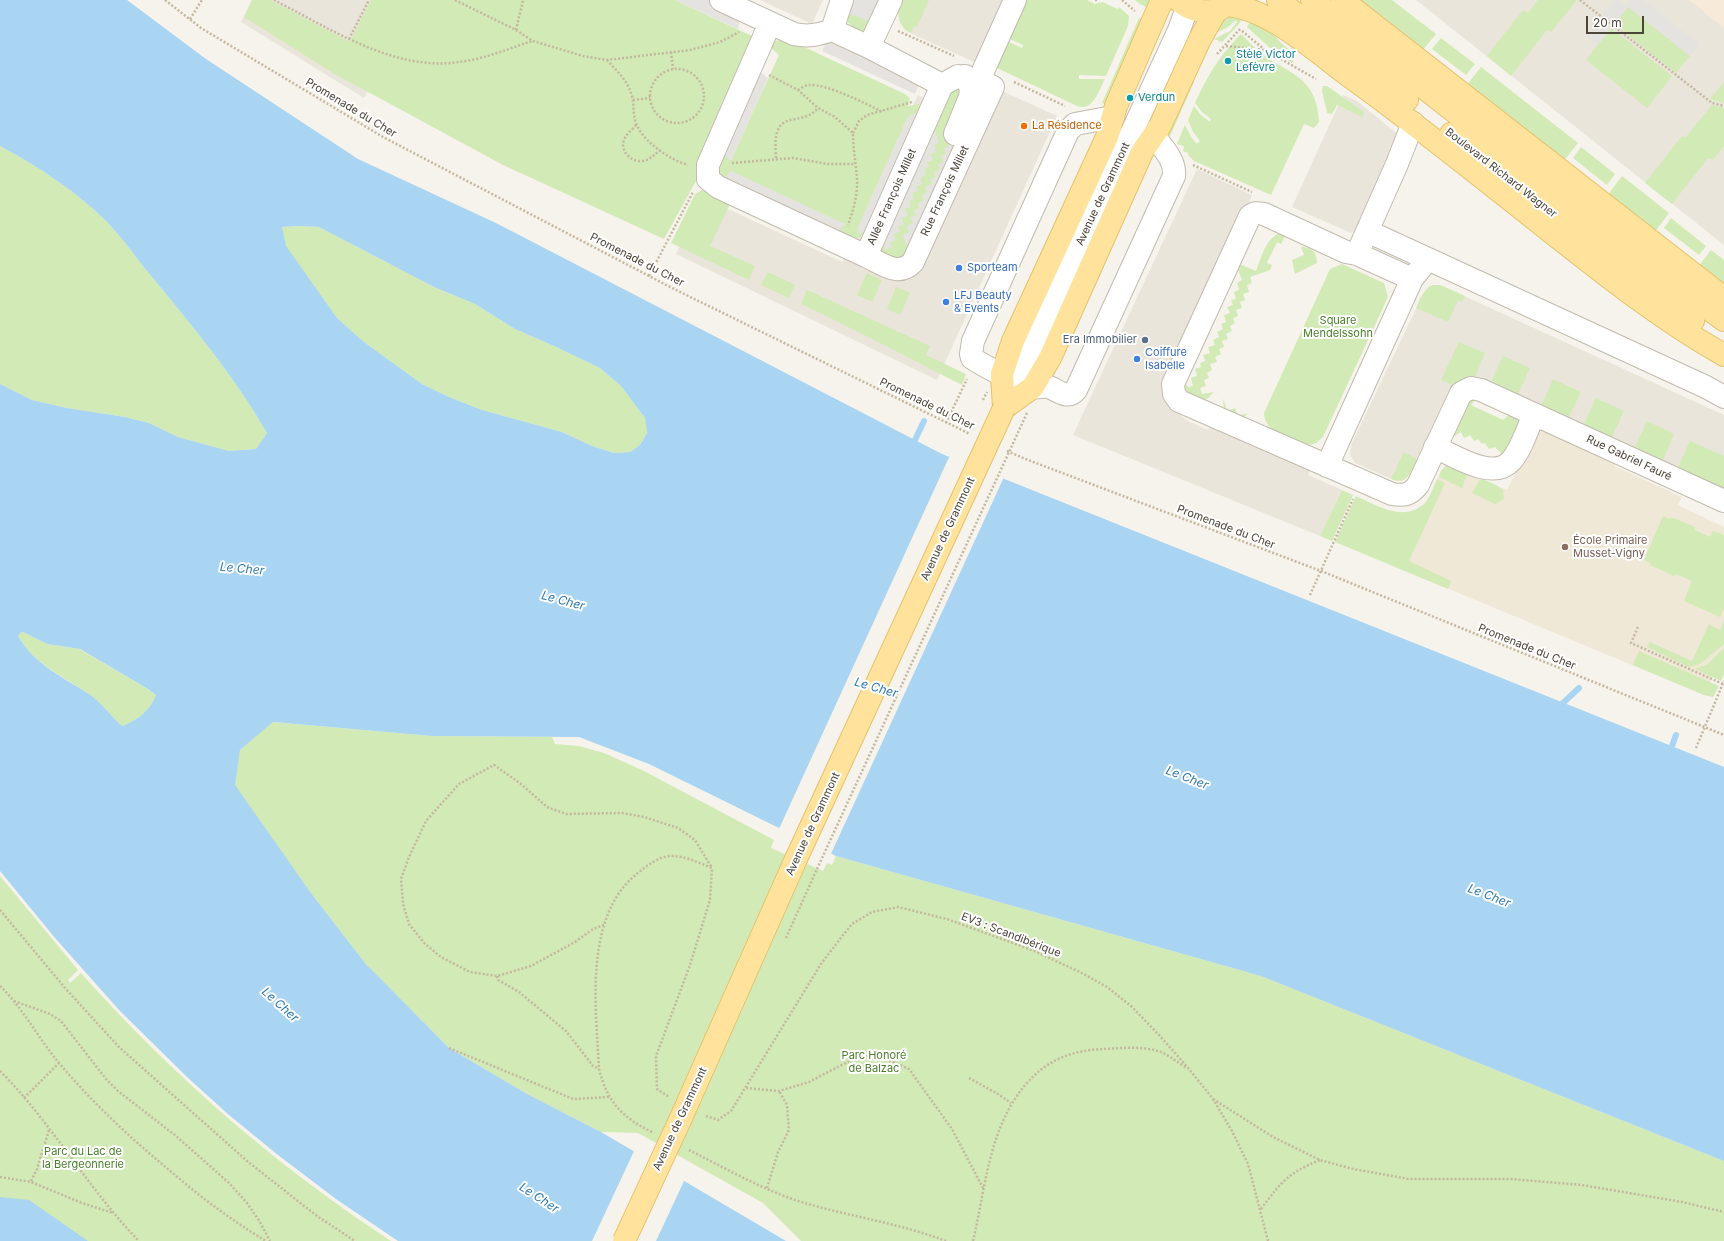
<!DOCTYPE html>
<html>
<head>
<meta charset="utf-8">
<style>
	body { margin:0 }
	#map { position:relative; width:1724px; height:1241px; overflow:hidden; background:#f6f3ec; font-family:Inter,sans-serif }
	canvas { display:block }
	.scale { position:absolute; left:1586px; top:16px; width:58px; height:18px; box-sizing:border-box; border:2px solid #4b4439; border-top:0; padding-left:5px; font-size:12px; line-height:14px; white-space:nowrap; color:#4b4439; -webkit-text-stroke:3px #fff; paint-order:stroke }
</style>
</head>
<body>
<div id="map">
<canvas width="1724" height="1241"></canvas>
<div class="scale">20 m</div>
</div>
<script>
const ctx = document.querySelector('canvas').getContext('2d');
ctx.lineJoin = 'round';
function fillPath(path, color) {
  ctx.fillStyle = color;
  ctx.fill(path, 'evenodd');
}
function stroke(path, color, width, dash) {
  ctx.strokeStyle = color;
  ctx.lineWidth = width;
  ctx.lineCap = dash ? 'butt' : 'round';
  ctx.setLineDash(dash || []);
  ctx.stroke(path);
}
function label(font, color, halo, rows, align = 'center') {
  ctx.font = font + ' Inter,sans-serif';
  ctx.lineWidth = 4;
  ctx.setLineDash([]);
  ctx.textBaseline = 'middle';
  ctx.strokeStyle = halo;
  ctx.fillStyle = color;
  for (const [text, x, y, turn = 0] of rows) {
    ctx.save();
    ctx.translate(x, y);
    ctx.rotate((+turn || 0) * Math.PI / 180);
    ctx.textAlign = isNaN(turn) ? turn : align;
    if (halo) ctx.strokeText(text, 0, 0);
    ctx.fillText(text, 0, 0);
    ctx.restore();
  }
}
const residential = new Path2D(`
	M252,0H414L364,98L241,22Z
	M760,0H823L812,24Z
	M901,0H1026L995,67L996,72L908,32L899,20L898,11Z
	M1416,0H1690L1724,28V245Z
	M956,70L1057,116L937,380L676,254L704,191L729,203L728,209L842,262L918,95L940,105Z
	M1343,95L1357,101L1401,137L1356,230L1351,233L1292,207Z
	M1197,169L1252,195L1170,402L1182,417L1190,422L1208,430L1210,425L1310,470L1308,475L1342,490L1320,536L1073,435Z
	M1435,285H1440L1724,415V490L1459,370L1410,473L1405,479L1401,481L1394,480L1355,463L1350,454L1352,443L1423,294L1429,286Z`);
const commercial = new Path2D(`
	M1690,0H1724V28Z`);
const education = new Path2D(`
	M1539,429H1542L1615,462L1614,466L1682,497L1678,505L1724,527V653L1704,695L1396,567L1441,471L1445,466L1451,465L1507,490L1536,432Z`);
const green = new Path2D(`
	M252,0H270L350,42L371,0H675L754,37L697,163L696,181L664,239L503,165L333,73L244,17Z
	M901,0H929L917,27L914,26L911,33C898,28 896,12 901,0Z
	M1026,0H1087L1095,4L1102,2L1118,9L1119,7L1129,16L1128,26L1106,76L1079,75V79H1105C1099,90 1093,112 1077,106L995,67L1007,41L1022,48L1023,45L1008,38Z
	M1135,0H1154L1152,10L1140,4Z
	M1356,0H1392L1436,34L1422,51Z
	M1538,0H1577L1551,32L1547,30L1511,76L1487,56L1523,10L1528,13Z
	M1628,7L1690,56L1676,73L1614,24Z
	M848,12L874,23C869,29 865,32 857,31L848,22Z
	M1233,15H1244L1239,24L1222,42L1214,39L1230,31L1237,22L1236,20L1228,27L1216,33L1218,24Z
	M1139,18L1144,20L1107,105L1102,103Z
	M1252,18L1267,26L1280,42L1296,55L1292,63L1269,47L1247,27Z
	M1611,28L1672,76L1647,108L1586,60Z
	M1241,34C1249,42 1257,50 1266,57C1296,76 1317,81 1319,122L1314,128L1304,124L1271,195L1194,161L1188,155V153L1183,151L1184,146L1177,144L1185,125L1192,138L1197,144L1200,141L1193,132L1188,120L1194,106L1200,114L1210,122L1211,119L1202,112L1195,103C1208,75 1219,56 1241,34Z
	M1441,38L1475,64L1466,75L1432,49Z
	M781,40H789L905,94L910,98L908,106L919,104L921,110L908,117L858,227L866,231C860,244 847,236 837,231L845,224L724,179L719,176L717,167L723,154L731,160L779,55L771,48L775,41Z
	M1481,67L1578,143L1563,162L1466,86Z
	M1191,80L1194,82L1170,136L1166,134Z
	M1724,82V103L1710,99Z
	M958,86L960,94L959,98L944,129L963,138L949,146C939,176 920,202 910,233L903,235L910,254L905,261L880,254L878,242H890L931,154L934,145L933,124L947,92Z
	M1323,86H1327L1364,112L1362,117L1337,105L1332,114L1327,113L1322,91Z
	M1712,105L1724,108V146L1713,160L1708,158L1672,204L1645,183L1682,136L1685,138Z
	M0,146C37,166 71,188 102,217C120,234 136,258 152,277C193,327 235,377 267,433L256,449L229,451L178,437L149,423L125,417L67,408L32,400L0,384Z
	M1581,147L1615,174L1607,185L1573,158Z
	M1622,176L1669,213L1654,233L1607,196Z
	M702,190L730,204L710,246L755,266L749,280L671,243L695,194Z
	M1671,218L1706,246L1699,255L1664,228Z
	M299,226L319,227L434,287L475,304L515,329L554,346L600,368L621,386L645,418L647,433L640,445L630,452L614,453L592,446L562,432L482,410L449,397L422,384L364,342L337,318L285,246L282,227Z
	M1280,233L1285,236L1281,244L1277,242L1267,263L1272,265L1270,270L1250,277L1252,283L1247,285L1249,292L1243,294L1245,300L1240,302L1242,308L1236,310L1238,316L1233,318L1235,323L1230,326L1232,331L1226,334L1228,339L1222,341L1224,347L1219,349L1221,354L1215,357L1217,362L1210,364L1212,370L1207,373L1209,378L1204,380L1206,386L1200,388L1202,394L1214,392L1207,399L1202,401L1182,392L1181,377L1188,387L1193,386L1191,378L1197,376L1195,369L1201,367L1200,363L1205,361L1203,355L1210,353L1208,347L1215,345L1213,340L1219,337L1217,332L1223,329L1221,324L1226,322L1224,315L1230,313L1227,307L1233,305L1231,300L1236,299L1234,292L1239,290L1237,283L1242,280L1235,262L1256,271C1261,258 1266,238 1280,233Z
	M1301,247C1312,247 1317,252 1317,263L1295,274L1292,260L1304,255Z
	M1711,250L1724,260V287L1698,267Z
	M1342,264L1384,283L1388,297L1323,437L1316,443L1307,446C1292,440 1264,433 1264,413L1330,269Z
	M768,272L795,285L789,298L761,285Z
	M867,273L882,280L872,302L857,295Z
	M1433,285H1440L1465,296L1462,302L1458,300L1448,322L1416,308C1420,299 1423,289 1433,285Z
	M896,287L910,293L900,315L887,309Z
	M807,290L930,346L926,355L966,374L962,385C908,358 855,329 801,304Z
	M1459,342L1485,353L1474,379L1454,386L1441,380Z
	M1503,356L1530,368L1517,396L1490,384Z
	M1553,379L1581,392L1568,419L1541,407Z
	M1223,398L1227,411L1235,408L1238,416L1248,413L1244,417L1238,419L1224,410Z
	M1596,398L1624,411L1611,439L1583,426Z
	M1476,399L1471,405L1503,420L1511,413L1519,418V422L1508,451L1503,455L1495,447L1489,449L1485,443L1482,444L1478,439L1474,441L1470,435L1464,438L1461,432L1451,438L1467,400Z
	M1647,421L1674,434L1662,462L1634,449Z
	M1690,441L1724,456V490L1677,469Z
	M1404,452L1417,459C1411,471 1408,486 1391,479Z
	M1447,465L1466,471L1467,474L1462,488L1439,477L1441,471Z
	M1437,479L1445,483L1409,561L1451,581L1448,589L1335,542L1356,496C1377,506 1403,522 1424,504C1430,498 1434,487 1437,479Z
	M1482,479L1496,485L1503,490L1504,499L1495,504L1472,493L1479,481Z
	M1342,490L1353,495L1332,541L1320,536Z
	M1663,516L1670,519L1671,517L1695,527V530L1710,537L1713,531L1724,535V608L1720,617L1684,601L1692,581L1676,574L1674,576L1650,565L1651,563L1644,560Z
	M1724,621V644L1700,664L1689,667L1647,647L1650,642L1692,661L1709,624L1720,630Z
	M23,632L47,644L79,649L148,689L156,695C150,711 137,721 122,726C111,716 101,702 89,694C63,676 34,664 18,636L20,633Z
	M1724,648V674L1721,681L1695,669L1708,664Z
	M1639,651L1719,686L1713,697L1704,695L1633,665Z
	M272,722L432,736L552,737L555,744L579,746L604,753L644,771L774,840L771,848L823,871L827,863L832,865L836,856L1261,976L1724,1161V1241H801L763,1203L638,1133L601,1132L529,1095L449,1048L365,963L311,893L234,785L240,750Z
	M0,876L78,970L68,980L70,983L81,973C173,1076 275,1165 391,1241H0Z`);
const parking = new Path2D(`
	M675,0H712L741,13L738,29Z
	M833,0H897L873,23L831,6Z
	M1615,0H1619L1626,5L1631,0H1643L1699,44L1690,56L1628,7L1598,45L1586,37Z
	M828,39L920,81L915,94L822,51Z
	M757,69L768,78L731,161L720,151Z
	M925,108L875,226L859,234L858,227L908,117Z
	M933,124L939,143L934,145L936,152L931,154L933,160L927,162L929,167L924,169L926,175L920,178L922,184L916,186L918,191L912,193L914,199L909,201L911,207L905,209L908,216L901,218L904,224L898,226L900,231L894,234L896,240L890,242L892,247L885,250L881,237Z
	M953,138L958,151L910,254L903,235L909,232L907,226L913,223L911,217L916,215L914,210L919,208L918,203L924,201L922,195L927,192L925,187L932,184L930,179L936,177L934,172L940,170L938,164L944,162L941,156L946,154L944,148L949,146L947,141Z
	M731,171L845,224L834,235L720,183Z`);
const water = new Path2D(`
	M0,0H127L206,59L358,159L496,223L942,454L1724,767V1161L1261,976L836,856L649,764L579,737L432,736L273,722L240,750L235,785L311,893L365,963L449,1048L529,1095L601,1132L786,1241H398L336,1199L278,1155L229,1115L187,1077L120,1011L55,938L0,871V384L32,400L67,408L125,417L149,423L178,437L229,451L256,449L267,433C235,377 193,327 152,277C136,258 120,234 102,217C71,188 37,166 0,146ZM299,226L319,227L434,287L475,304L515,329L554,346L600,368L621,386L645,418L647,433L640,445L630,452L614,453L592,446L562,432L482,410L449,397L422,384L364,342L337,318L286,246L282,227ZM23,632L47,644L80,649L148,689L156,695C150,711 136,721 122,726C111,716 101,702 89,694C63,677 34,664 18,636L20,633Z
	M0,1197L29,1200L88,1241H0Z`);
const pier = new Path2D(`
	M950,455L1004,477L830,856L778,831Z
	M635,1149L685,1179L656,1241H592Z`);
const stream = new Path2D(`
	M915,440L924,421
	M1563,703L1579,688
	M1672,746L1676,735`);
const path = new Path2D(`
	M165,0L201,28L383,137L672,288L970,434
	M274,0C329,28 395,72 459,62C484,59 508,49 532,41
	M455,0L516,30L533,41L583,56L607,60L690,50L720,42L739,32
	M1095,0H1097
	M1122,0L1135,11
	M1580,0L1712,103L1724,106
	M190,19L202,0
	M516,30L523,0
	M898,31L954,56
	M1242,31L1265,50L1316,79
	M349,39L369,0
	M1226,46L1264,50
	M671,52L673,69
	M1217,54L1241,28
	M607,60C616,70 627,80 631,93C635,102 632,113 636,123C642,141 670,160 688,165
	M650 96a27 27 0 1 1 54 0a27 27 0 1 1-54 0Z
	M769,75L798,90L818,108L835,117L853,133C853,149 856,164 857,179C858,194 853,211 848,225
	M1014,82L1065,106
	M798,90C801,88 806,85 809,85C824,83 868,104 882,112
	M633,100L650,98
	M636,125C632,130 626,134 624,140C620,150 630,162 641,161C649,161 654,155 660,150
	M853,133L859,121L867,115L912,102
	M776,158C776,150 774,138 778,130C784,114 805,124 818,108
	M732,163L793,158L828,164H854
	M1193,165L1252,192
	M649,276L693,192
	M946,423L967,379
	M1007,451L1028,460L1321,571L1724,735
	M1310,595L1353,499
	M1638,627L1631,643L1723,684
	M1696,748L1724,681
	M0,910L65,988L119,1047L247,1161L317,1216L355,1241
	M604,925L593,929L575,942L531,966L497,976L470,972L441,957L425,944L409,924L403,904L401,879L409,857L426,821L459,784L494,765L521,784L547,807L566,814L622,813L644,817L678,828L695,840L712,868
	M786,938L817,869
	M497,976L498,980L519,992L566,1031L593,1066L599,1069
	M0,986C23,1008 38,1038 59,1063C92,1102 129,1137 168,1169C199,1196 231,1220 266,1241
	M14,1001L50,1014L61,1021L106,1079L118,1091L176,1136L229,1183L247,1203L260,1222L270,1241
	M449,1048L573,1099L609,1097
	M0,1071C52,1123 88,1189 139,1241
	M969,1078L998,1094L1011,1103
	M746,1088L779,1091L809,1082L859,1056L882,1057L909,1069L952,1129L983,1188
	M24,1098L59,1063
	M1213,1099L1273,1137L1320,1160L1353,1169L1409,1179H1511L1582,1185L1682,1202L1724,1212
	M706,1116L718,1120L731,1111L821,964L840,939L852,924L872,912L898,907L947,919L1032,950L1080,972L1107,987L1132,1007L1159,1035L1189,1069L1213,1099L1232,1131L1248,1164L1268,1241
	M652,1132C622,1118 607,1101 599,1069C596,1007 583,915 639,872C648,865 660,856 671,856C686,856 699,863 712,868L710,900L690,965L656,1056L657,1089L669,1097
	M689,1150C727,1169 766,1192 808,1204C854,1217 901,1224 946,1241
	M0,1177L31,1182L82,1203L113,1213
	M31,1181L37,1169L49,1130
	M767,1188L778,1152L789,1130L787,1105L779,1091
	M1261,1209C1281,1182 1288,1173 1320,1160
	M973,1241C986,1187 988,1129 1026,1084C1047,1060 1072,1050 1104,1049C1121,1048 1141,1046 1158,1051C1168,1054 1178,1063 1187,1068`);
const minor = new Path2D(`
	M721,0L794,34C808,37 818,35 832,30L869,47L942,85L866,256L718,187L708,179V165L770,23
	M832,30L842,0
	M869,47L891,0
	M942,85L958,76L979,80L1015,0
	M1113,117L1075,124L1068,131L973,341L971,354L972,358C982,365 1022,386 1033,387C1039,388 1043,386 1049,387C1059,391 1068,400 1076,390L1174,176C1176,161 1163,148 1154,136
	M955,134L970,97L971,88L965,76
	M1367,231L1428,259
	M1357,254L1397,164L1413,123
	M866,256C881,263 899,278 913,262L993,87L979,80
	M1412,279L1357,254L1346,252L1264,214C1258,213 1255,212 1250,216L1173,384L1174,394L1179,401L1392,494C1404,496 1410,495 1418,485L1461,393L1471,388L1481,390L1724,501
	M1011,394L1179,30L1190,0
	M1435,447C1455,456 1493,481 1511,461C1521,450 1528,428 1534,414
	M1327,466L1412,279L1428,259L1706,387L1724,397`);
const major = new Path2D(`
	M1178,0C1191,12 1212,16 1226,5
	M1278,0L1407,100
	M1312,0L1676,285L1724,320
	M1342,0L1724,298
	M1226,5C1270,8 1316,52 1352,78C1420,127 1485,180 1551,232C1607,276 1662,320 1724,355
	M1451,134L1693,321
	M1004,408L1033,387L1050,358L1142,152L1160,126L1200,39L1216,11
	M1004,408L1002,374L1013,341L1107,137L1116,106L1162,0
	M681,1118L796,859`);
const pathBridge = new Path2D(`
	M983,400L987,392
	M817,869L1027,413`);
const majorBridge = new Path2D(`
	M796,859L1004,408
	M624,1241L681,1118`);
const markers = [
	[1228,61,4,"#0f9aa8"],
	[1130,98,4,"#0f9aa8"],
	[1024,126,4,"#e8710a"],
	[959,268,4,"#3f7fe0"],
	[946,302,4,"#3f7fe0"],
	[1145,340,4,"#5c6f8a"],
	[1137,359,4,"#3f7fe0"],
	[1565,547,4,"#8d6e63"]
];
const cultureNames = [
	["Stèle Victor",1236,55],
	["Lefèvre",1236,68],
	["Verdun",1138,98]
];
const streetNames = [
	["Promenade du Cher",351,108,31],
	["Boulevard Richard Wagner",1501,173,38],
	["Rue François Millet",945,191,-65],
	["Avenue de Grammont",1103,194,-65],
	["Allée François Millet",892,197,-66],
	["Promenade du Cher",637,260,27],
	["Promenade du Cher",927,404,26],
	["Rue Gabriel Fauré",1629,458,25],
	["Promenade du Cher",1226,527,21],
	["Avenue de Grammont",948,529,-65],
	["Promenade du Cher",1527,647,22],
	["Avenue de Grammont",813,824,-65],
	["EV3 : Scandibérique",1011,935,21],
	["Avenue de Grammont",680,1119,-65]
];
const foodNames = [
	["La Résidence",1032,126]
];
const shopNames = [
	["Sporteam",967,268],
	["LFJ Beauty",954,296],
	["& Events",954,309],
	["Coiffure",1145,353],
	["Isabelle",1145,366]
];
const parkNames = [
	["Square",1338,321],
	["Mendelssohn",1338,334],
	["Parc Honoré",874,1056],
	["de Balzac",874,1069],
	["Parc du Lac de",83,1152],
	["la Bergeonnerie",83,1165]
];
const serviceNames = [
	["Era Immobilier",1137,340]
];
const educationNames = [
	["École Primaire",1573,541],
	["Musset-Vigny",1573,554]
];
const waterNames = [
	["Le Cher",242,569,5],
	["Le Cher",563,601,15],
	["Le Cher",876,688,16],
	["Le Cher",1187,778,21],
	["Le Cher",1489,896,21],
	["Le Cher",280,1005,42],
	["Le Cher",539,1198,33]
];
fillPath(residential, '#eae5da');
fillPath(commercial, '#f7ead8');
fillPath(education, '#efe8d6');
fillPath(green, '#d2eab5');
fillPath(parking, '#e5e3e0');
fillPath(water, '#a9d4f2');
fillPath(pier, '#f6f3ec');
stroke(stream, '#a9d4f2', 6);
stroke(minor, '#c2bbae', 24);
stroke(major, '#e6c16a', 24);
stroke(path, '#c4b79f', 2.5, [2, 2]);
stroke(minor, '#fff', 22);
stroke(major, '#ffe39c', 22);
stroke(majorBridge, '#e6c16a', 24, []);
stroke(pathBridge, '#c4b79f', 2.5, [2, 2]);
stroke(majorBridge, '#ffe39c', 22);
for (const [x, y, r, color] of markers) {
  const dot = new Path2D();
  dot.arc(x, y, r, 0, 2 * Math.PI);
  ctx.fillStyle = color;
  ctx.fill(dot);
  stroke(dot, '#fff', 1.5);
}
label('11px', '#0d838f', '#fff', cultureNames, 'left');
label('11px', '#4b4439', '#fff', streetNames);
label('11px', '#c56008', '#fff', foodNames, 'left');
label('11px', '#366cbe', '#fff', shopNames, 'left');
label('11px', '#4a7f2a', '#fff', parkNames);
label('11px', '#4e5e75', '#fff', serviceNames, 'right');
label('11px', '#785e54', '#fff', educationNames, 'left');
label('italic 12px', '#2e7ab2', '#fff', waterNames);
</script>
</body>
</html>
